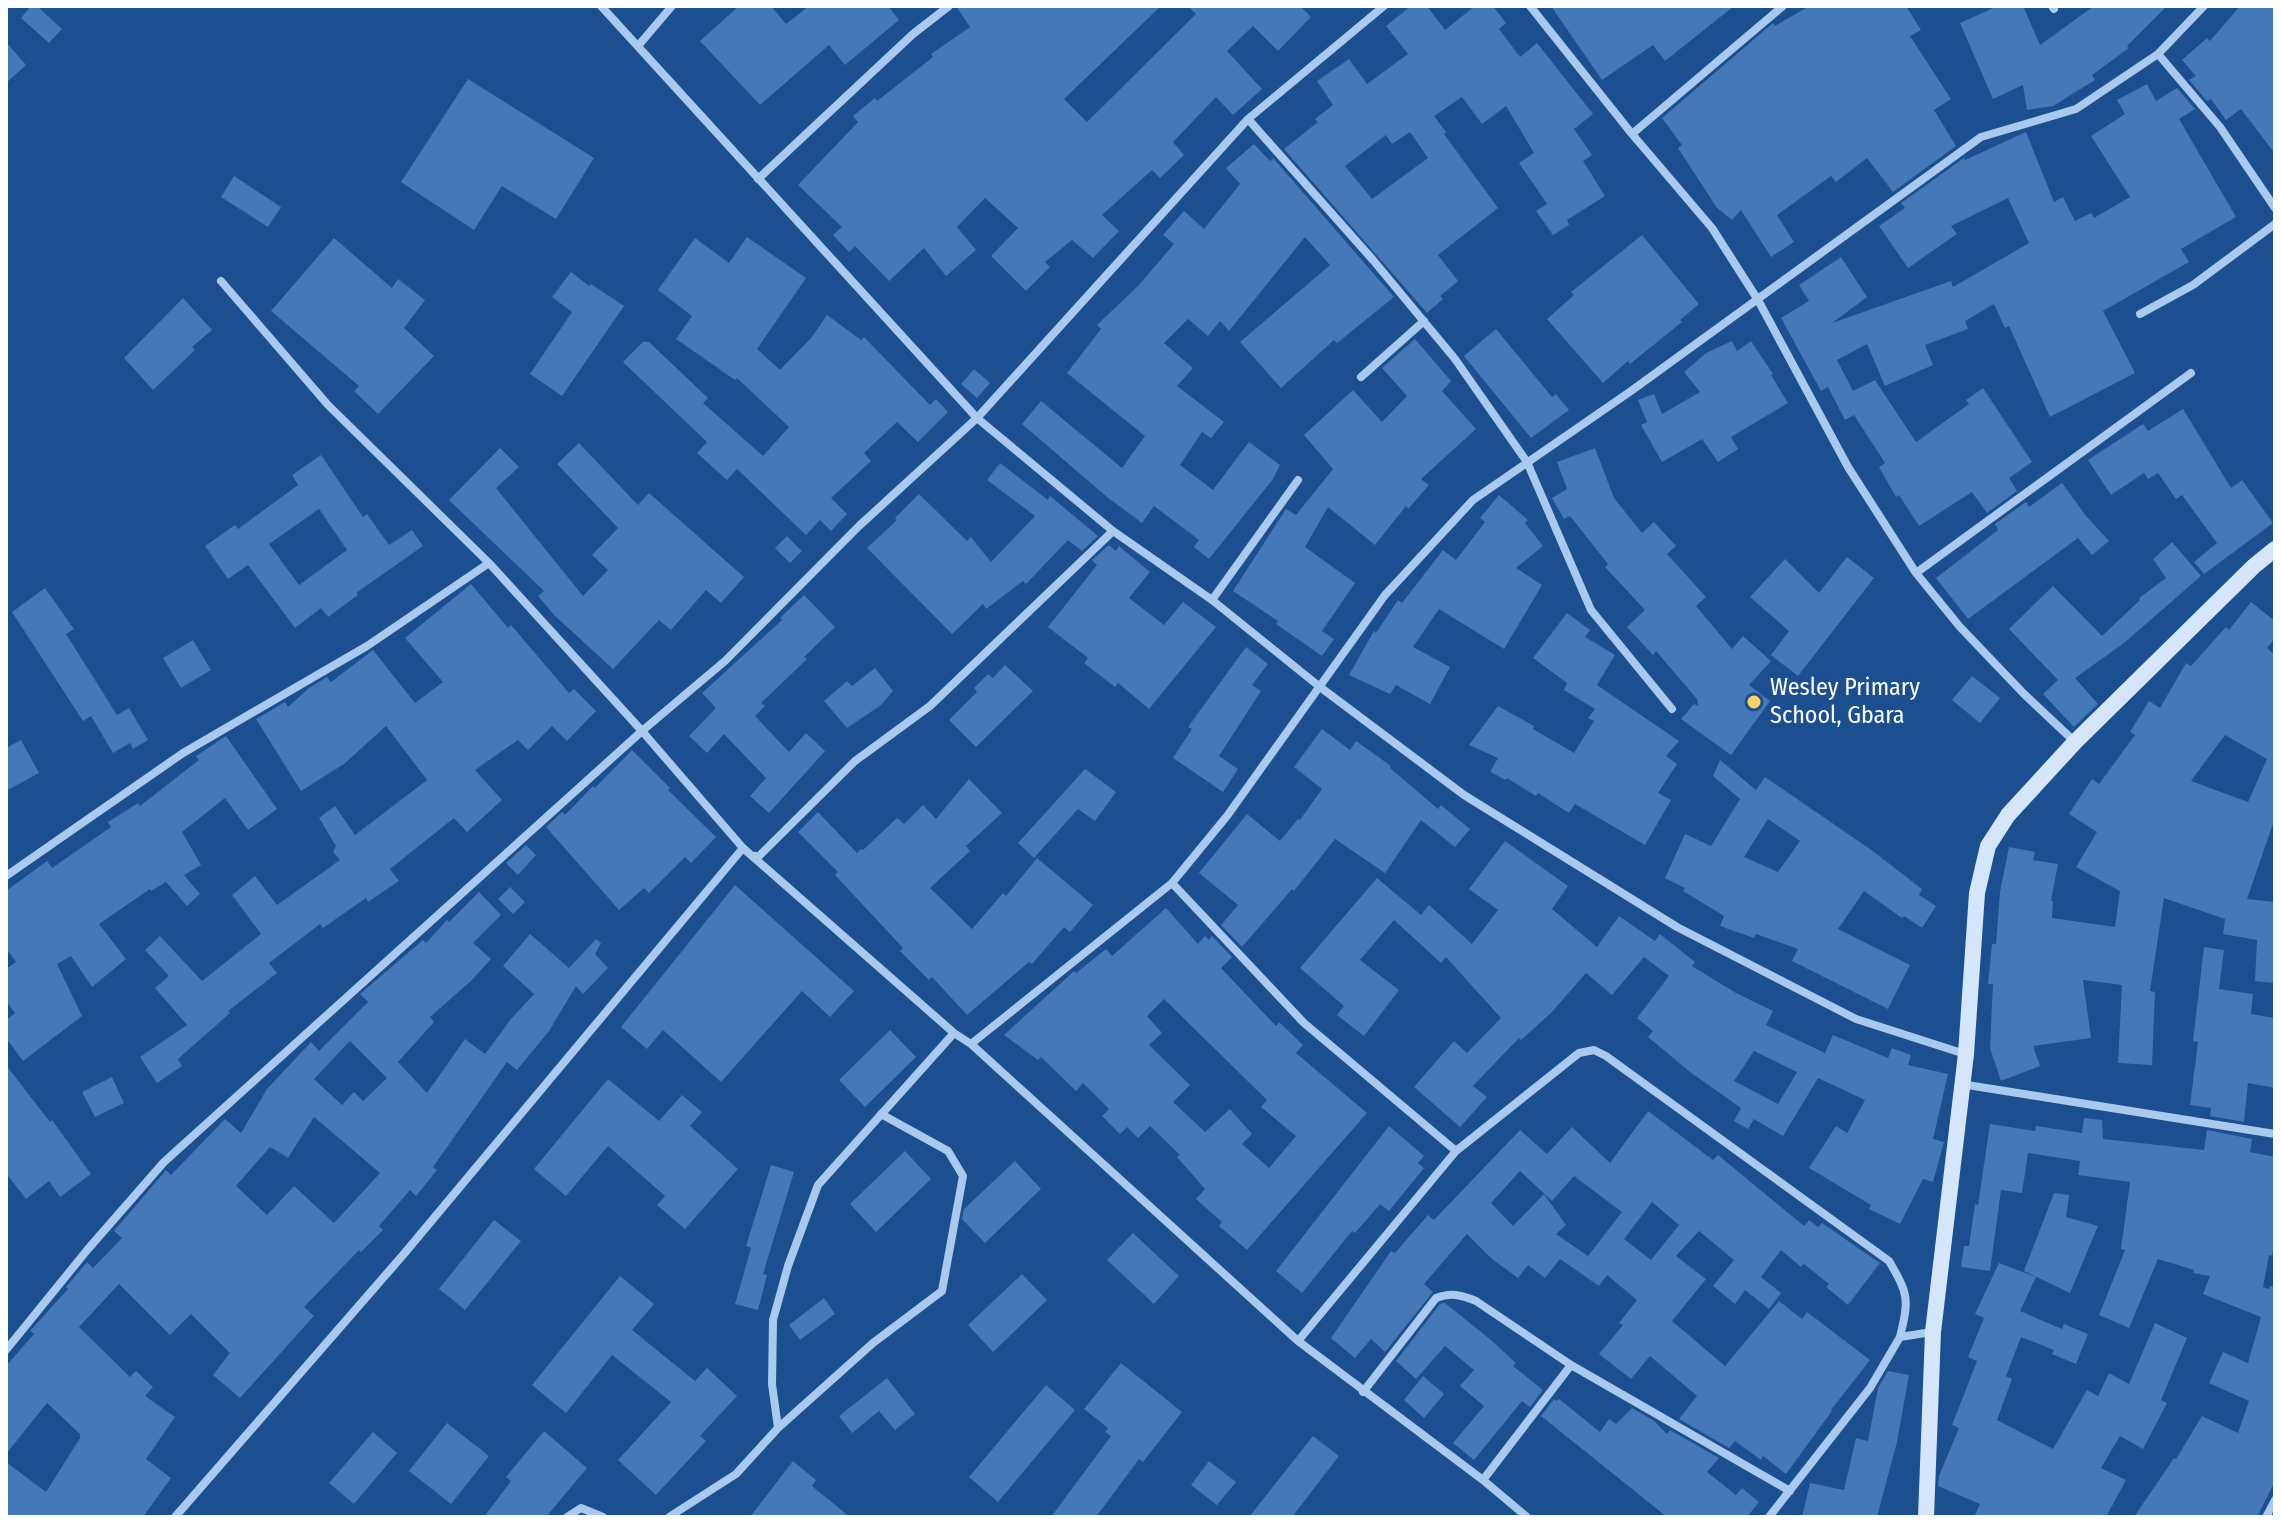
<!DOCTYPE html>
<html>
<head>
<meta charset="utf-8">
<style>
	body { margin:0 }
	#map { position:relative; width:2281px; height:1523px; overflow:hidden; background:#1b4f8f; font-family:"Fira Sans Condensed",sans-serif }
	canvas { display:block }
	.frame { position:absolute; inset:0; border:8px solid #fff; pointer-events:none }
</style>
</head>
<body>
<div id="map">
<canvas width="2281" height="1523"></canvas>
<div class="frame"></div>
</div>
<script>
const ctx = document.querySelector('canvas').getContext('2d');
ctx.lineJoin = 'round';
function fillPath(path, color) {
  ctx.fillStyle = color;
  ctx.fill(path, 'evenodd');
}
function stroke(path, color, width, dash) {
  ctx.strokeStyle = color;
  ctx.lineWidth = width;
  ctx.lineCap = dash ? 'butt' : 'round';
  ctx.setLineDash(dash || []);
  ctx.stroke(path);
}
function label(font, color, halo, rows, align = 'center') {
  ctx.font = font + ' "Fira Sans Condensed",sans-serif';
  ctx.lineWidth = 7;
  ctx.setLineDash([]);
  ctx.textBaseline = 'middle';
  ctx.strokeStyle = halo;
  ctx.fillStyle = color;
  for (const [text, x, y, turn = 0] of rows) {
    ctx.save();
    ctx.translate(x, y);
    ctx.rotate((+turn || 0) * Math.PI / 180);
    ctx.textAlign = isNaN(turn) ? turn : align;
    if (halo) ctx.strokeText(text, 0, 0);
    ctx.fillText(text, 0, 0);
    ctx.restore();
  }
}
const building = new Path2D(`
	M31,6H37L62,29L49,43L21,18Z
	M739,6H771L786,24L809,6H888L899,20L845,65L829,45L760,105L700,41Z
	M956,6H1161L1064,99L1087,122L1196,14L1188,6H1300L1311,17L1278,51L1253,26L1227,51L1262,89L1233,115L1216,97L1173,142L1184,155L1160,178L1152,170L1102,215L1119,231L1093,258L1072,240L1045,262L1050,267L1026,291L991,256L1018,228L985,198L957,227L976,250L946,276L924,248L889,281L855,246L849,252L833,235L842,227L798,185L858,122L853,116L875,98L877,101L933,57L931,54L970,27Z
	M1411,6H1427L1445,30L1475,6H1493L1506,23L1499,29L1520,57L1537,43L1593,114L1574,129L1592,155L1583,161L1605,196L1567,220L1569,225L1553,235L1536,211L1547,204L1519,163L1534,153L1506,106L1482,124L1462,97L1434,116L1446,132L1444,134L1498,208L1438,255L1458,281L1440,296L1443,299L1427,313L1284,149L1318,122L1315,119L1333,105L1317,81L1349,59L1367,84L1408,54L1386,26ZM1410,132L1428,158L1372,199L1345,166L1386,135L1392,144Z
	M1551,6H1734L1665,61L1653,45L1602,80Z
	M1809,6H1906L1921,30L1910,36L1951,99L1934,110L1956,146L1893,192L1867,158L1836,182L1831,176L1777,215L1794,242L1771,257L1741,210L1732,220L1717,208L1678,148L1682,145L1662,118L1773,23L1775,26Z
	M1998,6H2023L2040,45L2094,6H2167L2127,46L2129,48L2092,75L2095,80L2053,106L2027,110L2023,85L1993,99L1960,23Z
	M2240,6H2275V154L2241,109L2226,120L2211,99L2207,101L2189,80L2196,76L2182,60L2207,38L2210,41Z
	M6,42L26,65L6,83Z
	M468,79L594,158L556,219L502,186L474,230L401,182Z
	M2147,84L2156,101L2177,88L2195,109L2179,119L2236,217L2181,249L2189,262L2103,311L2135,373L2050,417L2009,326L2005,328L1994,304L1965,321L1968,329L1925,345L1933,365L1885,386L1867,344L1837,360L1853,391L1875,380L1916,442L1969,404L1966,400L1983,388L2032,462L2009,478L2017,491L1987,513L1972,492L1919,526L1899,495L1896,497L1879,467L1885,463L1854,415L1845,420L1828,387L1821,391L1781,318L1809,301L1799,285L1841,257L1867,297L1832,323L1951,281L1953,287L2029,243L2008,198L1951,226L1957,234L1908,268L1879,226L1905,208L1901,203L1964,158L1965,160L2026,132L2054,202L2063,197L2075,221L2091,213L2094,218L2130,197L2091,136L2125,114L2117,100Z
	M1254,144L1270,161L1273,158L1394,297L1337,343L1334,340L1281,388L1240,342L1330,265L1305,237L1229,331L1220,321L1208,336L1188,319L1164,343L1193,368L1177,386L1224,422L1211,438L1202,432L1180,465L1213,490L1249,442L1280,465L1273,479L1209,559L1194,547L1199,540L1154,506L1142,523L1107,497L1022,424L1041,401L1122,468L1145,436L1067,373L1101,329L1097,325L1138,286L1174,244L1163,235L1184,211L1204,229L1240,184L1226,168Z
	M234,176L281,207L268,227L221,197Z
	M1642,235L1699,304L1680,320L1682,322L1630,364L1628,361L1603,383L1547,319L1574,295L1571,292Z
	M747,237L806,278L757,349L780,370L811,338L827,315L861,340L864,337L930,405L936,399L948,412L918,442L897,422L864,453L871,461L831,498L847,514L831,531L820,520L806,535L737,469L727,480L697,453L707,442L623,362L643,342H649L708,398L703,403L763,456L789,427L737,378L735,380L676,339L692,316L658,290L695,238L729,263Z
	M334,238L392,288L398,279L425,300L404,328L434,356L378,414L354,391L359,386L271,311Z
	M571,272L589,286L591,284L624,306L562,396L530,374L572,312L552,297Z
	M183,298L212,330L192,347L195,350L153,390L124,358Z
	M1496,329L1552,397L1556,394L1569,410L1531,438L1464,356Z
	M1415,339L1451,381L1442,391L1476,429L1421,479L1429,485L1408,509L1406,506L1375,545L1328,507L1305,547L1355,583L1322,631L1334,639L1322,656L1276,624L1278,621L1233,591L1286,509L1296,515L1333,469L1304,435L1353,390L1382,422L1407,396L1382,368Z
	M1732,341L1737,351L1751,341L1773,374L1771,375L1788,403L1731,437L1738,449L1718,462L1702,439L1662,462L1641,425L1647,422L1638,400L1654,394L1662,414L1700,392L1684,372L1706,353Z
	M974,369L990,383L977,398L961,384Z
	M2183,409L2231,488L2242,480L2273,523L2204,574L2194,562L2217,543L2182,495L2176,499L2158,473L2148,479L2144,473L2111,495L2088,460L2143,424L2148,431Z
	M579,443L638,505L649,493L744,577L721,603L706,590L671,630L659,620L613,669L555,616L538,596L544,591L449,500L500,448L519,467L496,488L583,596L608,570L592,555L618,528L557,464Z
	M1595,448L1614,498L1642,533L1654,522L1676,546L1667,554L1706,597L1696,606L1732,649L1743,636L1771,661L1749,685L1770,701L1731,755L1681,719L1694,704L1698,706L1697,699L1656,651L1653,655L1627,627L1645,610L1605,567L1608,564L1570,516L1564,519L1552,498L1567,489L1557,462Z
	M321,455L363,517L367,514L389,545L412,530L423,546L356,593L358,595L328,617L321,608L295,628L248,565L228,579L205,546L235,525L238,529L298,485L292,475ZM319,509L347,550L299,585L269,544Z
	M1000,463L1048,500L1050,496L1098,536L1082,551L1068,540L1026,584L1023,581L986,609L983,604L952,634L867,548L897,520L895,518L919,494L967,541L971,537L991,562L1035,516L987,480Z
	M2062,483L2086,516L2109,541L2092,555L2078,538L1968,619L1936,578L1998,530L1995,524L2026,502L2029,507Z
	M1499,495L1528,520L1525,523L1543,546L1516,568L1542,585L1504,649L1439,609L1413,647L1450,667L1430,704L1396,685L1390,694L1349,675L1374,631L1376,633L1398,600L1402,603L1443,550L1456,560L1485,522L1480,518Z
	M787,536L802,551L790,563L775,548Z
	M2172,542L2201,576L2124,643L2075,678L2098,704L2074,727L2043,694L2058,680L2009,629L2053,586L2102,636L2140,600L2139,598L2166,578L2153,559Z
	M1109,545L1116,551L1119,546L1150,572L1129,598L1164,625L1183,602L1216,627L1149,709L1118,683L1115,687L1084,663L1088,658L1048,627L1097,565L1092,560Z
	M1847,557L1874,578L1798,676L1771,655L1789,631L1750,597L1785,559L1819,593Z
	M471,584L508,628L511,625L569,693L574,689L596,711L567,741L552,726L528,750L518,740L475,770L502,800L467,832L454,818L390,869L399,881L368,902L366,898L323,928L320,924L269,963L277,973L228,1011L230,1013L178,1059L182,1066L157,1083L140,1057L187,1025L155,988L169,976L145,950L160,936L202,981L261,934L232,895L255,876L277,905L340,860L333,852L336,846L319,818L335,806L355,835L427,780L386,726L344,764L301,791L256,719L285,702L288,707L309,688L327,677L331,682L373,650L415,703L443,682L405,638Z
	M45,588L74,629L66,634L117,715L129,708L148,740L133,749L130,743L113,753L91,716L83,721L12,612Z
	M804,595L835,627L804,657L807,659L761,703L765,706L755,716L789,752L806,733L825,751L769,813L750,796L766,778L724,734L707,753L689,736L716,708L702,693L782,620L780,618Z
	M2251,602L2275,621V638L2267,648L2275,655V818L2247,899L2275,902V983L2255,981L2257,940L2223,934L2225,919L2164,898L2150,991L2155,992L2152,1065L2118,1063L2122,985L2083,980L2091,1038L2033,1046L2040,1066L2001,1081L1990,1048L1993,984H1988L1992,944H1996L2000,892L2009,847L2035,852L2033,860L2058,864L2051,901H2053L2052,918L2115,927L2120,891L2076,867L2097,832L2069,814L2092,779L2099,784L2135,735L2130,732L2149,701L2160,708L2186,663L2191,666L2226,627L2229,630ZM2225,735L2267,759L2248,802L2191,781Z
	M1567,613L1590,630L1585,637L1615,655L1597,685L1679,741L1666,756L1677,764L1658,793L1671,800L1645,845L1575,804L1569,813L1538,793L1536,796L1507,778L1506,780L1490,772L1498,758L1469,745L1498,706L1534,726L1533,729L1574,753L1594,721L1588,718L1595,709L1564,690L1567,683L1533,658Z
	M193,640L211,670L181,688L163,658Z
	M1246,647L1268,664L1252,685L1261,691L1219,756L1238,769L1223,792L1173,758L1192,729L1188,727Z
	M1005,665L1033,691L976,747L949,720L977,692L974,688L988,674L993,678Z
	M875,668L893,691L881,705L847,728L824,701L847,681L852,686Z
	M1972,676L2000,698L1980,723L1952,700Z
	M1322,729L1350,750L1356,741L1391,766L1390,768L1438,809L1441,805L1470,829L1455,847L1421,820L1385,873L1335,839L1294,891L1292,889L1242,947L1221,925L1238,905L1199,873L1247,814L1280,841L1298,819L1300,820L1322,789L1294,767Z
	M226,736L277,809L248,830L225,798L182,832L201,865L184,875L200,894L187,906L166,882L151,891L150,889L99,924L126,959L92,987L71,956L57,964L82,1016L23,1061L6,1038V1020L15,1013L6,1001V969L16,962L6,948V891L47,861L52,868L111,827L108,822L138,803L140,806L199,760L196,756Z
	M21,740L39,773L6,791V748Z
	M632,750L670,788L668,790L716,837L691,863L685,857L649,893L644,888L619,910L546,827L562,812L565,815L593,786L595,788Z
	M1720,760L1756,790L1765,777L1870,849L1922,889L1919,895L1936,906L1922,928L1904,916L1902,918L1864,891L1838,929L1910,965L1888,1009L1792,961L1798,949L1756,934L1754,938L1720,926L1724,916L1683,891L1685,888L1665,878L1685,834L1711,846L1740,799L1713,776ZM1768,819L1800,841L1778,872L1744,857Z
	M1085,769L1116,792L1095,821L1078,809L1034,858L1018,843Z
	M969,779L1002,813L966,846L970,851L930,888L972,929L1003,893L1006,896L1037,858L1093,905L1070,932L1064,927L1032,964L1029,962L967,1015L932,977L929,980L900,951L903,948L835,875L838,872L798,832L818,812L857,853L861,849L863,850L897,818L904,824L923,805L936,819Z
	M1505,841L1568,886L1552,909L1597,947L1619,916L1655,941L1660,934L1695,962L1692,966L1736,993L1773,1011L1766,1025L1825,1053L1833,1035L1888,1058L1892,1048L1911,1055L1908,1065L1948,1074L1933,1139L1944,1142L1933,1182L1923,1179L1900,1224L1869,1209L1871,1205L1809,1168L1836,1126L1847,1133L1865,1100L1818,1078L1783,1136L1754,1119L1748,1129L1734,1121L1741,1108L1690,1072L1648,1037L1653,1031L1637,1018L1669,976L1644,957L1612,995L1586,973L1551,1013L1521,1040L1519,1038L1473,1086L1487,1097L1460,1127L1414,1087L1454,1041L1467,1053L1501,1018L1446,957L1441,963L1394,920L1360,960L1399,990L1364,1036L1337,1015L1344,1006L1300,968L1377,878L1421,915L1429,905L1472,944L1498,910L1469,889ZM1754,1051L1797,1072L1778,1104L1734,1081Z
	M526,845L536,855L518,875L506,863Z
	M735,885L854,991L830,1017L802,991L721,1082L663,1030L647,1049L621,1027Z
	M510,887L525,902L513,914L498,899Z
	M479,892L501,915L473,943L491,959L471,981L430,1017L434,1022L398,1062L427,1093L465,1039L485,1054L511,1019L534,994L503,966L530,934L569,968L596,939L601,943L595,954L608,968L583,994L576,986L549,1031L517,1070L507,1062L433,1167L437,1170L416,1196L410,1190L379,1226L383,1230L361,1252L359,1250L304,1307L314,1316L240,1398L213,1375L230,1353L191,1314L170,1335L119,1284L79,1327L130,1377L136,1371L153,1387L145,1396L175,1417L146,1459L171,1478L143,1517H6V1462L46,1492L80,1438V1434L47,1403L6,1454V1366L34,1334L30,1331L68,1289L66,1287L87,1262L93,1268L122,1238L114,1231L166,1170L171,1175L225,1119L241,1133L267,1089L311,1042L319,1051L368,1002L360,994L423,940L426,943L447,920L449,922ZM350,1041L387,1078L363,1101L354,1092L342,1105L314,1079ZM314,1117L380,1173L334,1223L294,1186L267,1215L236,1186L270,1147L288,1158Z
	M1166,908L1198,944L1205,936L1209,940L1212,936L1232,957L1221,968L1276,1026L1279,1022L1303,1045L1296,1053L1367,1113L1247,1250L1219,1226L1222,1222L1196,1199L1205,1189L1177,1157L1180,1155L1150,1126L1138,1138L1127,1127L1120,1134L1102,1116L1109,1109L1083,1083L1076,1091L1041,1057L1038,1060L1004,1035L1074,971L1076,973L1106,949L1112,956ZM1164,999L1267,1100L1261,1107L1296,1136L1269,1168L1242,1144L1252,1134L1230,1109L1205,1132L1173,1102L1190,1085L1149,1045L1162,1033L1147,1016Z
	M2204,947L2224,950L2219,989L2253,994L2251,1014L2275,1018V1088L2248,1083L2244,1122L2210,1116L2211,1108L2190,1105L2198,1042L2193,1041Z
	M890,1030L916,1057L865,1107L839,1080Z
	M6,1065L50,1122L52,1120L91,1174L60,1197L49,1181L26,1199L6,1173Z
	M112,1077L124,1103L95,1117L82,1092Z
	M608,1079L659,1121L682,1095L702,1112L690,1126L738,1169L685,1229L657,1205L665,1196L608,1146L566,1196L534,1169Z
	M1648,1111L1713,1160L1718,1155L1804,1226L1809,1220L1818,1227L1822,1223L1880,1263L1848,1305L1826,1287L1829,1284L1804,1264L1801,1267L1781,1250L1761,1277L1781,1293L1769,1309L1745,1290L1735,1304L1713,1286L1734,1260L1699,1231L1676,1256L1706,1279L1672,1321L1725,1366L1779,1301L1802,1319L1807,1312L1870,1360L1831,1410L1832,1411L1786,1474L1763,1456L1761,1460L1735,1441L1729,1448L1679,1419L1697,1396L1650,1356L1631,1379L1599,1354L1623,1325L1619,1323L1637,1300L1607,1275L1599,1286L1560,1259L1545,1278L1528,1265L1518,1278L1492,1259L1467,1234L1424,1284L1433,1292L1385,1352L1371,1339L1355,1358L1331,1338L1391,1251L1395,1253L1428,1215L1434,1220L1520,1130L1547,1154L1572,1127L1610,1163ZM1520,1171L1552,1201L1574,1176L1622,1212L1588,1256L1556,1234L1566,1225L1544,1194L1513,1226L1491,1203ZM1652,1202L1679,1225L1651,1260L1624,1239Z
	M2084,1118L2102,1120L2103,1139L2204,1150L2207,1130L2252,1139L2250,1152L2275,1157V1241L2272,1256L2269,1255L2263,1287L2269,1289L2270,1286L2275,1287V1481L2257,1517H2134L2174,1458L2176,1459L2202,1416L2238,1433L2249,1401L2209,1383L2223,1352L2248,1363L2261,1317L2203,1294L2210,1276L2193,1273L2194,1270L2158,1259L2129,1328L2099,1315L2125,1250L2121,1249L2130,1182L2078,1175L2080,1161L2028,1153L2022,1193L2001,1190L1990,1271L1961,1267L1964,1246H1969L1975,1204L1978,1205L1990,1124L2035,1131L2036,1126L2082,1133Z
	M1389,1126L1424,1156L1418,1163L1424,1168L1389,1211L1380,1204L1355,1233L1352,1231L1302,1293L1276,1271Z
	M905,1151L931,1179L876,1232L850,1204Z
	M1015,1161L1041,1189L985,1243L962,1219L964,1209Z
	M771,1165L794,1172L763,1274L767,1275L758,1310L735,1304L751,1248L746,1246Z
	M2054,1193L2069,1195L2066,1217L2098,1226L2070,1293L2024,1271Z
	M494,1220L521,1241L465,1310L439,1289Z
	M1133,1233L1179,1276L1154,1304L1107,1260Z
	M1999,1263L2036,1277L2020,1311L2062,1329L2064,1324L2088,1334L2076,1364L2052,1354L2054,1350L2021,1337L2006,1376L2012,1379L1997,1420L2053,1449L2087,1390L2098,1396L2109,1373L2129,1384L2155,1323L2187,1338L2161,1400L2167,1403L2143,1449L2120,1436L2101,1468L2126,1480L2106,1517H1974L1980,1504L1938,1486L1939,1476L1959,1428L1952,1425L1977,1361L1968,1357L1984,1318L1975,1314Z
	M1022,1274L1047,1300L993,1352L968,1325Z
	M620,1276L654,1304L632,1330L695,1381L707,1368L737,1396L700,1436L706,1441L656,1495L618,1460L671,1402L612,1355L566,1413L532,1385Z
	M824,1298L835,1314L800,1340L789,1325Z
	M1445,1303L1491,1340L1516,1363L1513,1366L1543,1390L1530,1407L1522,1401L1474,1460L1453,1443L1484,1406L1460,1386L1474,1370L1445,1346L1416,1379L1396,1361L1440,1304Z
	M1121,1363L1182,1412L1143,1462L1139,1459L1096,1517H1051L1111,1436L1105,1432L1108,1428L1084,1409Z
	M1888,1371L1909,1375L1897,1442L1877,1517H1802L1810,1483L1844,1490L1856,1438L1868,1441L1878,1388Z
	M1423,1376L1444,1394L1424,1418L1404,1400Z
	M887,1378L915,1414L895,1430L879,1411L852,1433L839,1416Z
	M1046,1385L1075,1410L998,1502L969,1477Z
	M1554,1399L1556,1401L1559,1399L1600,1432L1609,1419L1616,1424L1632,1408L1654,1421L1667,1434L1670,1430L1719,1458L1707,1472L1736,1495L1742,1488L1759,1502L1747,1517H1667L1541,1416Z
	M447,1423L489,1456L451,1504L409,1471Z
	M544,1431L587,1468L546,1517H484L511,1481L506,1477Z
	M373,1432L397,1453L354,1504L329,1483Z
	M1313,1436L1339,1456L1292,1517H1249Z
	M793,1461L816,1480L812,1486L850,1517H750Z
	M1209,1461L1236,1482L1217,1505L1191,1485Z`);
const street = new Path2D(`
	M601,6L977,418L1113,531L1212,600L1320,687L1464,795L1677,927L1856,1019L1965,1054
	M1530,6L1632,134L1712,228L1758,300L1848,467L1916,573L1960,627L2024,694L2075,742
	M2052,6L2054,9
	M638,46L672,6
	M2158,54L2220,127L2275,208
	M1248,119L1373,260L1455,359L1527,462L1591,610L1672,709
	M1632,134L1783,6
	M758,179L913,34L949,6
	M221,281L328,405L489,563L642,731L743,848L954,1033L971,1044L1298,1341L1483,1480L1527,1517
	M2140,314L2193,285L2275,224
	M1361,377L1424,321
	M1916,573L2191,373
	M1212,600L1298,480
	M755,856L757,858L855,761L930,706L1113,531
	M6,876L183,753L367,646L489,563
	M1172,883L1304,1023L1456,1151
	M971,1044L1172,883L1227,816L1385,595L1473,500L1631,391L1981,137L2076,109L2158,54L2204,6
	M1961,1084L2275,1134
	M1298,1341L1456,1151L1579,1053L1594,1050L1606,1056L1889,1261C1909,1295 1909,1299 1900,1337
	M6,1350L88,1249L164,1162L642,731L725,661L859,526L977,418L1248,119L1384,6
	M1363,1392L1436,1298C1451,1292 1461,1295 1476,1301L1571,1365L1790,1491
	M778,1428L772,1384L773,1320L788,1266L818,1185L954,1033
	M1483,1480L1571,1365
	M175,1517L403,1255L743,848
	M567,1517L581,1508L603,1517
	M669,1517L736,1474L778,1428L873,1343L942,1291L963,1176L948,1151L881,1114
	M1769,1517L1870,1388L1900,1337L1932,1332
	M2266,1517L2275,1500`);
const secondary = new Path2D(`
	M1926,1517L1933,1332L1966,1054L1977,893L1988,846L2008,815L2075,742L2254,566L2275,549`);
const markers = [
	[1754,702,8,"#ffd166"]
];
const poiNames = [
	["Wesley Primary",1770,688],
	["School, Gbara",1770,716]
];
fillPath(building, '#4478b7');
stroke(street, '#a9c9ee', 8);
stroke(secondary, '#d6e6fa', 16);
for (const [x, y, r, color] of markers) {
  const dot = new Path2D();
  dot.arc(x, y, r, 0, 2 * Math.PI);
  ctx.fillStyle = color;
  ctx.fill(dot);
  stroke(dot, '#1b4f8f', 3);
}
label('24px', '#fff', '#1b4f8f', poiNames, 'left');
</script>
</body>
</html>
